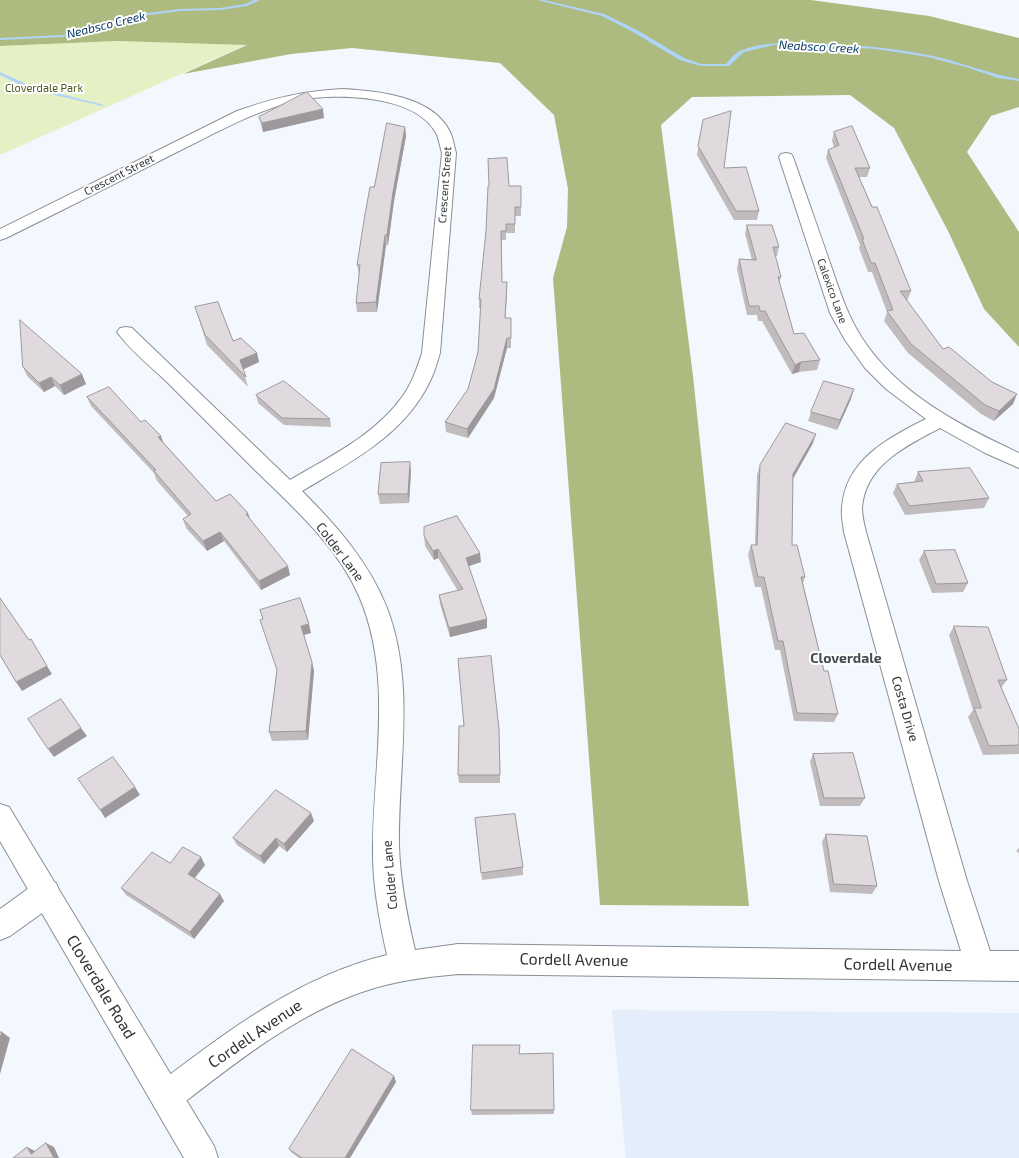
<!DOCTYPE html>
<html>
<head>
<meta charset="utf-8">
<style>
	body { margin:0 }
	canvas { display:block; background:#f2f8fd }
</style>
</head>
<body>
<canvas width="1019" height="1158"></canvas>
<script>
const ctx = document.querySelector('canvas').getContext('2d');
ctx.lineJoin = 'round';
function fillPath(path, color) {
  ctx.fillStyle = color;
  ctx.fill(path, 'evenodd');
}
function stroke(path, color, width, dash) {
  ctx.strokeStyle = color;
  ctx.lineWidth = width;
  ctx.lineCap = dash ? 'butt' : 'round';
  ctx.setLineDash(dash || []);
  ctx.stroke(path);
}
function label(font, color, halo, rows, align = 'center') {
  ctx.font = font + ' "Exo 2",sans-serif';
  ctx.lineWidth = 4;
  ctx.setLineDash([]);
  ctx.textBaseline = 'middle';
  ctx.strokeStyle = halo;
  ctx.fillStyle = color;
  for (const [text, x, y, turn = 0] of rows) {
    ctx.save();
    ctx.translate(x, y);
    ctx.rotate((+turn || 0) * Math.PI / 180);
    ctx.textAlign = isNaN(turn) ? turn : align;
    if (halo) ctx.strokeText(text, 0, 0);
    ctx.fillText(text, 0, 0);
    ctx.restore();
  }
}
const built = new Path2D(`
	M612,1010L1019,1013V1158H626Z`);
const green = new Path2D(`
	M118,41L248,44L0,155V46Z`);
const forest = new Path2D(`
	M0,0H811L929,16L1019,38V107L991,116L967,152L1019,232V347L984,309L949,233L894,128L850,95L692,97L661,125L693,376L749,906L600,905L553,278L567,227L568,189L554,115L500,63L352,48L291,54L183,74L247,45L118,41L0,46Z`);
const stream = new Path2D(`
	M254,0H260L247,6L220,10L180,11L134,17L90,31L63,37L0,40V38L63,35L87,29L133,15L180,9L220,8L245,4Z
	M537,0H544L604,14L637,30L684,58L701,64H726C730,59 736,52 742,50C762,42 786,43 808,43C848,44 889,47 928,55C959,61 988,74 1019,79V81L998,78L966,67L928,57L876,49L827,46L774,45L744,52L729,66H701L680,60L633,32L602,16Z
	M0,72L33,87L104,105L102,106L29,89L0,75Z`);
const minor = new Path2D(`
	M343,89C377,91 433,96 450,132C453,138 454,146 456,153L440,353C437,362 435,371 431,379C406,434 351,462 302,491C336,525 369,562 387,608C416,684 398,766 399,845C400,881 407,916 415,950L458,944L961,951L939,881L844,532C843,524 841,516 842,508C845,460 888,438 926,419L886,389L865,368L845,340L830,313L779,157L781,154L786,153L791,154L793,157C805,192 818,228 830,263C839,289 847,315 862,338C898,394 961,426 1019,453V468L985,453L940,428C906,446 865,465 862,508C862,516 864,524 866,532L967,881L990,951H1019V981L458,974C426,977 393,981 362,992C293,1016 234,1064 177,1108L166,1113L155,1108L150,1097L155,1086C226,1032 299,976 387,955C379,919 372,882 373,844C374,761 393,675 359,596C338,547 294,508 256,471C226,441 196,411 166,381C150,366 129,349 117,332L120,328L126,327L132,328L290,480C329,457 375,435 402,397C412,384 417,368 422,353L442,153C440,147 439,138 436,133C415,93 328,92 290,102C248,114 210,136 171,155C116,183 61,211 6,238L0,240V229L237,111C274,98 303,91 343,89Z
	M46,880L56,883L60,893L56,903L10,936L0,940V909L36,883Z`);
const tertiary = new Path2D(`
	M0,804L9,807L214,1146L218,1158H184L0,841Z`);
const wall = new Path2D(`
	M259,117L324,118L263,132L261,125Z
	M703,120L724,168L759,211L757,220H734L697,155Z
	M405,127L406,136L394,201L388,245H386L377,312H357L356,303L359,274L357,265L374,187Z
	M834,132L870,168L867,177H859L872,207L911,291L907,301L943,349L1013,404L994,421L981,414L908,353L884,321L887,312L872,272H868L859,248L860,245L826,158L828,150L834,147L832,141Z
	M509,186H521V216H515V233H506V240H502V282L507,291L505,318H511V348H507L494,398L468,438L446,432L445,422L468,389L478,352L481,308H479V299Z
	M747,225L779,247L777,256H775L781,277L779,283L794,334L820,360L817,370L799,372L792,374L762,321H758L757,315H747L737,269L739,259L752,260L745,234Z
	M195,307L233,341L257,353L259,362L243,369L248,387L207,345Z
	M23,367L86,384L64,395L55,386L44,392L27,376Z
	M256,395L330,419L331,427L284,425L258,403Z
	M87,397L141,422L161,436L163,442L216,501L250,519L290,575L261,590L224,541L207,551L186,528L183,519L188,516L157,481L154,473L91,406Z
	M851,399L837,430L808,421L811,412Z
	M813,443L793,479L792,545L805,577L803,583L824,671L838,714L834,722L794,721L780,650H775L761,587H755L748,555L751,545H755L757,475L760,465Z
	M411,471L409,503L380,504L378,494Z
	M918,472L989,498L984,508L905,515L893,493L897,484L914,482Z
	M424,536L481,562L469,566L487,628L450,637L440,604L439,595L458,591L438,558L434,560L425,546Z
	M924,551L968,583L963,592L932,593L919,560Z
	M263,619L311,633L304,635L314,671L308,740L272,741L269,732L277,670Z
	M954,626L1007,680L1001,688L1019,729V754L983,755L968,717L973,710L949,635Z
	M499,729L500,783H459L458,775Z
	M813,754L865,798L860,806H820L810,762Z
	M475,818L523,867V875L482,880Z
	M314,821L287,852L279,846L264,864L237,845L233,838Z
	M826,834L877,886L872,894L830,892L822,842Z
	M1019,848V853L1016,851Z
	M170,863L205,865L195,878L224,901L194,939L126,895L121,888Z
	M519,1054L554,1110V1114L472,1115L471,1110Z
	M394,1076L396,1082L350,1158H299L292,1153L289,1149Z`);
const shadedWall = new Path2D(`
	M323,109L324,118L263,132L262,123Z
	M405,127L406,136L394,201L388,245L387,235L393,192Z
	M385,235L386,245L377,312L376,302Z
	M507,282V291L505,328V318Z
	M507,338V348L494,398L468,438L467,429Z
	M257,353L259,362L242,370L240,360Z
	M801,362L799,372L792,374L795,365Z
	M82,374L86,384L64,395L60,385Z
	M51,377L55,386L44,392L39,383Z
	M854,389L851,399L837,430L840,420Z
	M1017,394L1013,404L994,421L999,411Z
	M816,434L813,443L790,484L793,474Z
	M161,436L164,445L158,437Z
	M410,462L411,471L409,503L408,494Z
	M248,513L251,522L246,514Z
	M220,532L224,541L207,551L203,541Z
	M438,549V558L434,560L433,551Z
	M480,553L481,562L466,567V558Z
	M288,566L290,575L261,590L259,581Z
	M487,619V628L450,637L449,628Z
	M309,624L311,633L303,635L301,626Z
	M312,662L314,671L308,740L306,731Z
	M47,666L52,674L22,691L16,682Z
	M81,728L87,736L54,757L48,749Z
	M135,787L140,795L105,818L100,810Z
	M311,813L314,821L287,852L284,844Z
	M276,838L279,846L264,864L260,856Z
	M201,857L205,865L192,881L188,874Z
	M220,894L224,901L194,939L190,932Z
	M2,1032L10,1038L0,1074V1039Z
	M394,1076L396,1082L350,1158H345Z
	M46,1143L54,1147L59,1158H54Z
	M27,1147L35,1151L31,1154Z`);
const building = new Path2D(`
	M307,92L323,109L262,123L259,117Z
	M731,111L724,168L746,167L759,211H736L698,146L703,120Z
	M387,123L405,127L393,192L387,235H385L376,302L356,303L360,265H357L365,214L370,187H374Z
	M852,126L870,168H855L872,207H877L911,291H900L943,349L949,347L992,382L1017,394L999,411L985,405L911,344L887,311L893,310L875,263H871L862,239H864L828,150L839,145L834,132Z
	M507,158L509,186H521V207H515V224H506V231H501L502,282H507L505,318H511V338H507L494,389L467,429L445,422L468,389L478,352L481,299H479L486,231L488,186H489L488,159Z
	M747,225H772L779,247H773L781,277H778L794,334L804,333L820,360L801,362L795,365L765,311H760L759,306H749L739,259L756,260Z
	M218,302L233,341L241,338L257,353L240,360L246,377L205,335L195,307Z
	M20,320L82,374L60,385L51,377L39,383L23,367Z
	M284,381L330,419L282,418L256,395Z
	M824,381L854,389L840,420L811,412Z
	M109,387L141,422L145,420L161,436L158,437L216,501L230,494L248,513L246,514L288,566L259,581L220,532L203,541L183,519L191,514L154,471L156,470L87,397Z
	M786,423L816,434L793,474L792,545H797L805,577H801L824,671H828L838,714L797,713L783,641H778L764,577H758L751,545H757L760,465Z
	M410,462L408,494H378L381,463Z
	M970,468L989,498L909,506L897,484L923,481L918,472Z
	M457,516L480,553L466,558L487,619L449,628L439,595L463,589L438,549L433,551L424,536V527Z
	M955,550L968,583L936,584L924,551Z
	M0,598L29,640L31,639L47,666L16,682L0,655Z
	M300,598L309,624L301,626L312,662L306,731L269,732L277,670L260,620L263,619L260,610Z
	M954,626L988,627L1007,680H998L1019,729V745L989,746L974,708H981Z
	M491,656L499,729L500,775H458L459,726H464L458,659Z
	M61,699L81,728L48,749L28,719Z
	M853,753L865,798H824L813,754Z
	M113,757L135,787L100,810L78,779Z
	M276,790L311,813L284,844L276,838L260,856L233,838Z
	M515,814L523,867L481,873L475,818Z
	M826,834L867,836L877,886L834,884Z
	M183,847L201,857L188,874L220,894L190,932L121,888L152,852L170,863Z
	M0,1032H2L0,1039Z
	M473,1045H520L519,1054L553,1053L554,1110H471Z
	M352,1049L394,1076L345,1158H302L289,1149Z
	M46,1143L54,1158H13L27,1147L31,1154Z`);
const farParknames = [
	["Cloverdale Park",44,88]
];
const farStreetnames = [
	["Crescent Street",119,175,-27],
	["Crescent Street",445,185,-86],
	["Calexico Lane",832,291,70]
];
const farWaternames = [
	["Neabsco Creek",106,25,-14],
	["Neabsco Creek",819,47,3]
];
const streetNames = [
	["Colder Lane",340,552,53],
	["Costa Drive",905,709,74],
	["Colder Lane",390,875,-95]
];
const neighbourhoodNames = [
	["Cloverdale",846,658]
];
const nearStreetnames = [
	["Cordell Avenue",574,960,1],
	["Cordell Avenue",898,965,1],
	["Cloverdale Road",101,987,59],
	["Cordell Avenue",255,1034,-34]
];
fillPath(built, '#e3eefa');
fillPath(green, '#e5f0c4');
fillPath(forest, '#aebb80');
fillPath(stream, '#afd4f9');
stroke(minor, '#8a8f95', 2);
stroke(tertiary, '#8a8f95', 2);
fillPath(minor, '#fff');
fillPath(tertiary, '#fff');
fillPath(wall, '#c1bbbe');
fillPath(shadedWall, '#9d989b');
fillPath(building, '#e0d9dd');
stroke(building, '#9d989b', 1);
label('11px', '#4e5a18', '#fff', farParknames);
label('11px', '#313335', '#fff', farStreetnames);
label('italic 12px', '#093b65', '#fff', farWaternames);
label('13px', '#313335', '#fff', streetNames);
label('bold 14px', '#474c50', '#fff', neighbourhoodNames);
label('16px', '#313335', '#fff', nearStreetnames);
</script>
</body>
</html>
